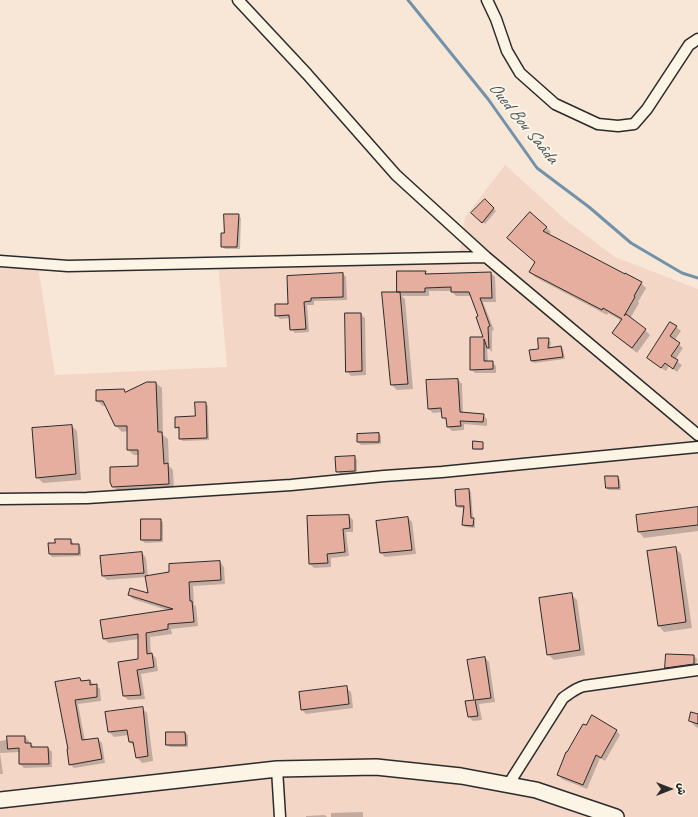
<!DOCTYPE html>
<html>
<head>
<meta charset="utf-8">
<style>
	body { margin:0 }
	#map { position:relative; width:698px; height:817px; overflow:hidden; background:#f8e7d7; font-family:Caveat,"Playpen Sans Arabic",sans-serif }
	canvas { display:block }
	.north { position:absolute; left:650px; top:769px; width:40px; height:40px; -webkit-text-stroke:3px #fcf5e5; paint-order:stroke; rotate:90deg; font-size:11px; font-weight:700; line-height:16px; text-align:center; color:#2b2b2b }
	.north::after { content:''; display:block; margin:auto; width:14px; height:18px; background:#2b2b2b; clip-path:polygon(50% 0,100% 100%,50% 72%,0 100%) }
</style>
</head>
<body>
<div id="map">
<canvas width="698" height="817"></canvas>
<div class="north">ش</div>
</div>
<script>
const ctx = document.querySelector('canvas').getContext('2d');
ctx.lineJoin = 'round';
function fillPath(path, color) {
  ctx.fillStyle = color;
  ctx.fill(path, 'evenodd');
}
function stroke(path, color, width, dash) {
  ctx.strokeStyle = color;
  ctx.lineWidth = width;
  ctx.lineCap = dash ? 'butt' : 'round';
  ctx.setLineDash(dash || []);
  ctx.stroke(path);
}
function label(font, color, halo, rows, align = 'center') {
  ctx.font = font + ' Caveat,sans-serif';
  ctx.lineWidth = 4;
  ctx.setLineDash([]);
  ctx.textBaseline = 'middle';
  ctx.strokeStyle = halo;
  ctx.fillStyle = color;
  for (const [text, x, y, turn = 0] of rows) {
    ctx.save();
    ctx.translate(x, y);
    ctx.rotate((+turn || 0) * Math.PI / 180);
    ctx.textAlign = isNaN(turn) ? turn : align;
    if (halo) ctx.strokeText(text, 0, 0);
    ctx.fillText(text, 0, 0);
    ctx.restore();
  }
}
const built = new Path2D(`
	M505,165L567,221L615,257L698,289V817H0V266H38L55,375L227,367L218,264H458L465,217Z`);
const shadow = new Path2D(`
	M485,200L496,211L485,224L473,213Z
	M238,215L241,218L240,249H225L222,246Z
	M546,227L551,232L549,235L641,283L646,288L638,302L639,303L630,319L645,330L650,335L637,353L618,338L613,333L622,321L608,313L607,315L535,277L530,272L536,262L513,243Z
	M425,272L428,275L491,273L495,277L496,302H483L494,330L492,331V352L487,347L488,362H492L496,366V373H475L471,369L484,338L479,317L472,296H456L452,292V291H429V296H402L405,299L413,389L397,390L392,385L399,294L398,292Z
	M343,274L346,277L347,300L314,301V305H307L309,332L295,333L291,329L290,318L280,319L276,315Z
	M361,314L365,318L366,375L351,376L347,371Z
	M671,323L681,331L674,341L683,348L675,360L682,365L677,372L669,366L666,371L652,362L648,358Z
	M548,339L551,342L550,348L561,347L563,349L565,359L534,363L532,361L539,350Z
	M458,380L462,384L463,414L483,415L487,419V426L464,424V430L452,431L448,427L447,421L443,417V412L433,413L429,409Z
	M156,383L162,388L163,435L168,439L169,466L173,470L174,490L119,492L113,486L139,467V455H134L128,450V431L122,432L116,426L107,406H103L97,401L123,390L126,393Z
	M205,403L208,406L209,440L183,441L180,439L179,430L176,427L196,417Z
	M72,426L77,431L81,480L43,483L37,477Z
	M379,434L381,436V444L361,445L358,442V435Z
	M482,443L483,444V450H475L474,449Z
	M354,457L357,460V473L340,474L337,471Z
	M617,477L620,480L621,490H609L607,488Z
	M469,490L471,492L473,519L475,522V528L465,527L463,525L465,508H459L457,506Z
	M698,508V531L644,538L639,532Z
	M349,516L353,520V532H346L349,556L331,558V567L314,568L310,564Z
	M408,518L412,522L416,554L385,557L381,553L377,522Z
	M142,520H160L163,522V542L145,543L142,540Z
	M71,540L73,543V545H79L81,548V556L52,557L50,554L56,544Z
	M676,549L681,554L692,628L664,632L659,626Z
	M142,553L146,558L148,576L220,562L224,567L225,584L193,586L194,605L196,606L198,626L171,629L172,634L150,637L151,654H152L156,658L158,671L141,674L145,699L128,700L124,696L139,660V639L109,643L104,639L102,621L170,611L133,599L129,595H150L146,577L107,580L103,576Z
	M571,594L577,600L585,655L554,660L548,654Z
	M694,656L697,659L696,666L669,670L666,668Z
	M485,658L489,662L495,702L479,704L482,720L473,721L469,717L475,701L469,661Z
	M80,679L83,681H90L100,689L101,701L78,704L85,741L98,739L102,743L105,763L74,768L70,764L69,750L56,683Z
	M346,688L351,692L353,708L306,714L302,710Z
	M142,708L147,713L153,761L142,763L137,757L135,747L130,742L129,735L114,737L109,732Z
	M698,715V728L696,727L690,721Z
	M616,730L620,735L605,761L600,758L587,789L562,779L558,775Z
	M185,733L188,735V747H170L167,745Z
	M25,737L29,741V744H31L35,748H48L52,752V767L24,768L20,764V752L0,753L3,774H0V741Z
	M362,812L363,813V817H331V813Z
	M325,815L327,817H306V816Z`);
const stream = new Path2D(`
	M408,0L488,99L537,168L589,207L631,243L682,273L698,278`);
const building = new Path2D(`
	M485,199L494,208L482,223L471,213Z
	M530,212L547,227L543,231L625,274V273L642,282L634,296L635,297L624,316L626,314L646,329L632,348L612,333L622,319L603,308L602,310L529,272L535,262L507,238Z
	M224,214H239L237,247H221V233H224Z
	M397,271H426L425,274L491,272L492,298H480L490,326L488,327L489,348H487L484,339V361H493V369L470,370V337H483L476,317L478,316L469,292H451V287L425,288V292H397Z
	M343,273V297L311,298V301L304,302L306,329L290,330L289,315L275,316V304H288L287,276Z
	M382,292H400L408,384L391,385Z
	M345,313H361L362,371L346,372Z
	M670,322L677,326L670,336L680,343L671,356L678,360L673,369L665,363L661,368L647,358Z
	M538,338H549L548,348L561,346L563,357L531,361L529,350L538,349Z
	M458,379L460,412L484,414L483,422L460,421L461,426L447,427L446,418H442L441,408L428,409L426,380Z
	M147,382H156L158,432H162L164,464L168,463L169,484L112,487L110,482V467L138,466V450H127V426H115L103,401H96V390L124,389L125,392Z
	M195,402H206L207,438L179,439V427L175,428V417L195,416Z
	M72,425L76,474L36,478L32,428Z
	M379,433V442H357V434Z
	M473,441L483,442V449H473Z
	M355,456V471L336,472L335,457Z
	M605,476H618L619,488H606Z
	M469,489L471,518H474L473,526L462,525L464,506H456L455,490Z
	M698,507V525L638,532L636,515Z
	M349,515L350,528L343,529L345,552L327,554L328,563L309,564L307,516Z
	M408,517L412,550L380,553L376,521Z
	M141,519H161V540H141Z
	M55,539H71V544H79V554H49L48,543H55Z
	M676,547L686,622L658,626L647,551Z
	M142,552L144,573L102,576L100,556Z
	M220,561L221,580L189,582L190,601H192L194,622L168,624V629L146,633L147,654L152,653L154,667L137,670L141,695L123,696L118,662L138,659V634L103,639L100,620L173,609L128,595L130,588L148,593L145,576L169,572V564Z
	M572,593L580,650L547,655L539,598Z
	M666,654L694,655V664L665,668Z
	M485,657L491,698L475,700L478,716L468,717L465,701L474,700L467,660Z
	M80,678L81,681L90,680V685L97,684V697L75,700L82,740L98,738L102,759L69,765L67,749H68L55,682Z
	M347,686L349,704L301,710L299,692Z
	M143,707L148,756L136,758L133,742H129L127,730L108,732L105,712Z
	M691,712L698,714V724L689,721Z
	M592,715L617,730L601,758L596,755L583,785L557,775L566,752H567L583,724L586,725Z
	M166,732H185L186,745H166Z
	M7,736H25V743H31V747H48L49,764H19V748L8,749Z`);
const minor = new Path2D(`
	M238,0L307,74L396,175L486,257L698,435
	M487,0L496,19L507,51L520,73L555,104L598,124L618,126L634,124L647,109L689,45L698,39
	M0,261L68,266L486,257
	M0,499L87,498L291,485L384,476L442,472L533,463L698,447
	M277,769L280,817
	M508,785L563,698C570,693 576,688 584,686L698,670`);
const secondary = new Path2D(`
	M0,800L277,769L376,767L461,776L536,790L616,817`);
const waterNames = [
	["Oued Bou Saâda",523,123,51]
];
fillPath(built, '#f3d6c6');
fillPath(shadow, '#0003');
stroke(stream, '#7192aa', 3);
fillPath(building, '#e6ae9f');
stroke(building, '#2b2b2b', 1);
stroke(minor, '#2b2b2b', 13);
stroke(secondary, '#2b2b2b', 18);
stroke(minor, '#fcf5e5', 10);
stroke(secondary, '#fcf5e5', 15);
label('italic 18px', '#485660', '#fcf5e5', waterNames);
</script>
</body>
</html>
